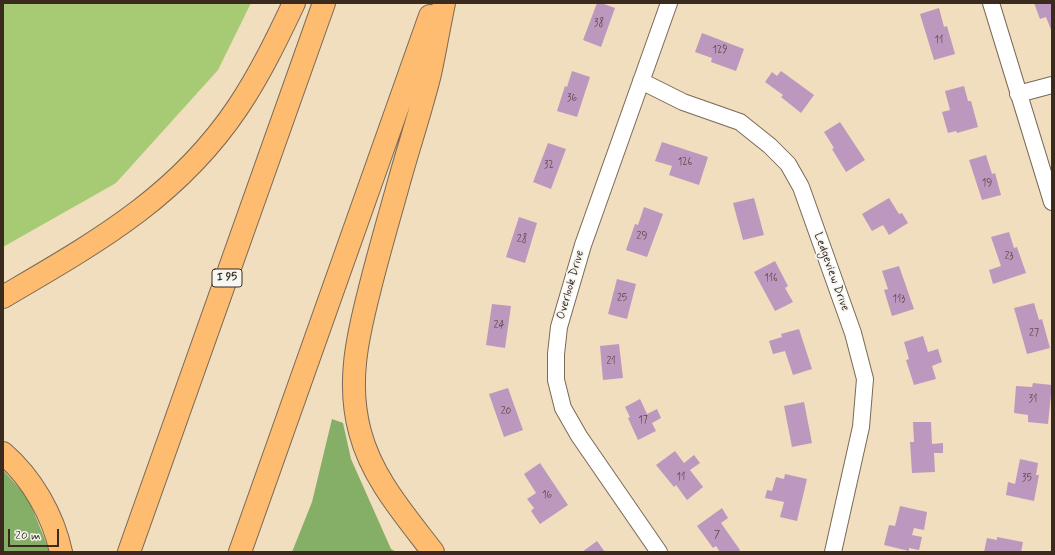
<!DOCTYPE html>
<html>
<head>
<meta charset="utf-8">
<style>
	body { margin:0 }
	#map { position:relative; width:1055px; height:555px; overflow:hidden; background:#f0debf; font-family:Mynerve,sans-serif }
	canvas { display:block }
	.frame { position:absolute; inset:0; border:4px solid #3b2a1e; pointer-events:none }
	.scale { position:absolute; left:8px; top:529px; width:51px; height:18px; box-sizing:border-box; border:2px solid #3b2a1e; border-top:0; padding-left:5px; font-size:12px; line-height:14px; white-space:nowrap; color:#3b2a1e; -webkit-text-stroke:3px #f6f6f2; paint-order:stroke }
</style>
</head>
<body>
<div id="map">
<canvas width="1055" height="555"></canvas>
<div class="frame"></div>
<div class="scale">20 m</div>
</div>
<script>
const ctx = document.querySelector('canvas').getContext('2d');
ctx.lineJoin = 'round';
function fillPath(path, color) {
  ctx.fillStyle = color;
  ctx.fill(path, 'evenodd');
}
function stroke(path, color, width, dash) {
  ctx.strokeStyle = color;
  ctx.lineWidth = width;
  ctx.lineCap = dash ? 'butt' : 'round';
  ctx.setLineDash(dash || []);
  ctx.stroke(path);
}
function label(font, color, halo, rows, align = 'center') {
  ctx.font = font + ' Mynerve,sans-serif';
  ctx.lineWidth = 3.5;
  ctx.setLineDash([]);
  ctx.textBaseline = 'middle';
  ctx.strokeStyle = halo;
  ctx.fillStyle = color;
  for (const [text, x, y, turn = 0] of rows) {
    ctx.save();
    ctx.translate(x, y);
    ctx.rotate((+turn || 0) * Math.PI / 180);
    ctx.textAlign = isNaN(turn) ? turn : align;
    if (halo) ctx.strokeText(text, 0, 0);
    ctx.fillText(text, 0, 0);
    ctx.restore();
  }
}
const green = new Path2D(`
	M3,3H251L218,70L116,183L3,247Z`);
const forest = new Path2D(`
	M332,419L343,423L351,459L391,549L396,552H292L312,502Z
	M3,470L28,498L50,552H3Z`);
const building = new Path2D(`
	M597,3H601L615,8L601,47L583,40Z
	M1034,3H1052V32L1046,17L1040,19Z
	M939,8L944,27L947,26L955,54L934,60L920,14Z
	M702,33L744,49L736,71L711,62L712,58L695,52Z
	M572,71L590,77L577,117L557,111L565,86L567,87Z
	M781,71L814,95L801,113L781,97L783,95L765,82L772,72L777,76Z
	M964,86L968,101H971L978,127L957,133L956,131L948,133L942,112L950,110L945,91Z
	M840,122L865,160L846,172L832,149L834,148L824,132Z
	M662,142L708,157L699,185L669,175L672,166L655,161Z
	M548,143L566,149L551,189L533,182Z
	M986,155L992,174L995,173L1001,195L982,200L969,160Z
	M754,198L764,235L743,240L733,203Z
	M889,198L899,214L902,213L908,223L889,235L883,225L872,231L862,214Z
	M644,207L663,214L647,257L626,250L635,224L638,225Z
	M519,217L537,223L525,263L506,257Z
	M1009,232L1014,248L1017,247L1026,273L993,284L989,270L1001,266L991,237Z
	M775,261L788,286L785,288L793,302L775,311L754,272Z
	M899,266L914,309L892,316L884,290L888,289L882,271Z
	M617,279L636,284L627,319L608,314Z
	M1034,303L1039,320L1042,319L1050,348L1027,354L1014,308Z
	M492,304L511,306L505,348L486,345Z
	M799,329L812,369L793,375L785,351L773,354L769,341L782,337L781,334Z
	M923,336L928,352L938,349L942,362L932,366L936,379L914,385L906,360L909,359L904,342Z
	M619,344L623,378L603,380L600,346Z
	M1033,383L1052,385L1048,424L1028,422V415L1014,413L1016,386L1032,387Z
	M508,388L523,430L504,437L489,394Z
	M640,399L647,414L657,409L661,418L652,423L656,431L638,440L628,418L630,417L625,407Z
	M804,402L812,443L792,447L784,406Z
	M913,422H931L932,444L943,443V453H934L935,472L912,473L910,442H914Z
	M675,451L684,463L694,455L700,463L690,470L703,487L687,500L676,485L674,487L656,465Z
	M1020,459L1038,463L1036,475H1039L1034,501L1006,495L1008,482L1015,484Z
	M540,463L568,505L540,524L531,511L534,508L527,499L536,493L524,474Z
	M785,474L807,479L797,521L780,517L784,502L765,498L767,490L772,491L776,477L784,479Z
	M900,506L927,512L924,530L914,528L912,535L922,537L919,550L909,548V551L884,545L889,525L895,526Z
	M722,508L728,518L721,523L740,550L738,552H720L716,546L713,548L697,526Z
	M997,537L1023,542L1021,552H984L987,538L997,540Z
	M597,541L605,552H582Z`);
const street = new Path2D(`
	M991,3L1052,202
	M641,81L683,102L740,122L770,146L788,164L801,187L853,333L865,379L861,427L833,552
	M1018,94L1052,85
	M659,552L579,436L563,408L556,380V354L559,327L583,245L669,3`);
const highway = new Path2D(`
	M3,297C95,243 177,198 238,107C260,74 277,39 294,3
	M3,453C32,478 53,515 61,552
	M129,552L324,3
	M240,552L430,16
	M433,552C404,514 372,478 360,432C347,384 357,339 369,292C378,255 389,218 399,182C409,146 421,110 430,74C435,51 439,27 444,3`);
const numberNames = [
	["38",599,24],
	["11",939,41],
	["129",720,51],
	["36",572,99],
	["126",685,163],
	["32",549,166],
	["19",987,184],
	["29",642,237],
	["28",522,240],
	["23",1009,257],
	["116",771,279],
	["25",622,299],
	["113",899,300],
	["24",499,326],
	["27",1034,334],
	["21",611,362],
	["31",1033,400],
	["20",506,412],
	["17",643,421],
	["11",681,478],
	["35",1027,479],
	["16",547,496],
	["7",717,536]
];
const shields = [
	[227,278,30]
];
const shieldNames = [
	["I 95",227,278]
];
const streetNames = [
	["Ledgeview Drive",831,272,70],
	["Overlook Drive",571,285,-74]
];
fillPath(green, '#a7cb75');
fillPath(forest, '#85af66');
fillPath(building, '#bc98be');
stroke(street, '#7a6956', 18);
stroke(highway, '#7a6956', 24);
stroke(street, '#fff', 16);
stroke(highway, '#febc70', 22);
label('10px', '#5b4646', null, numberNames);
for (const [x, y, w] of shields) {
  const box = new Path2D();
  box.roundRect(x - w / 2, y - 9, w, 18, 3);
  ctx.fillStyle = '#f6f6f2';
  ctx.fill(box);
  stroke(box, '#3b2a1e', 1);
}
label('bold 11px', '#3b2a1e', null, shieldNames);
label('12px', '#3b2a1e', '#f6f6f2', streetNames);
</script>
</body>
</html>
